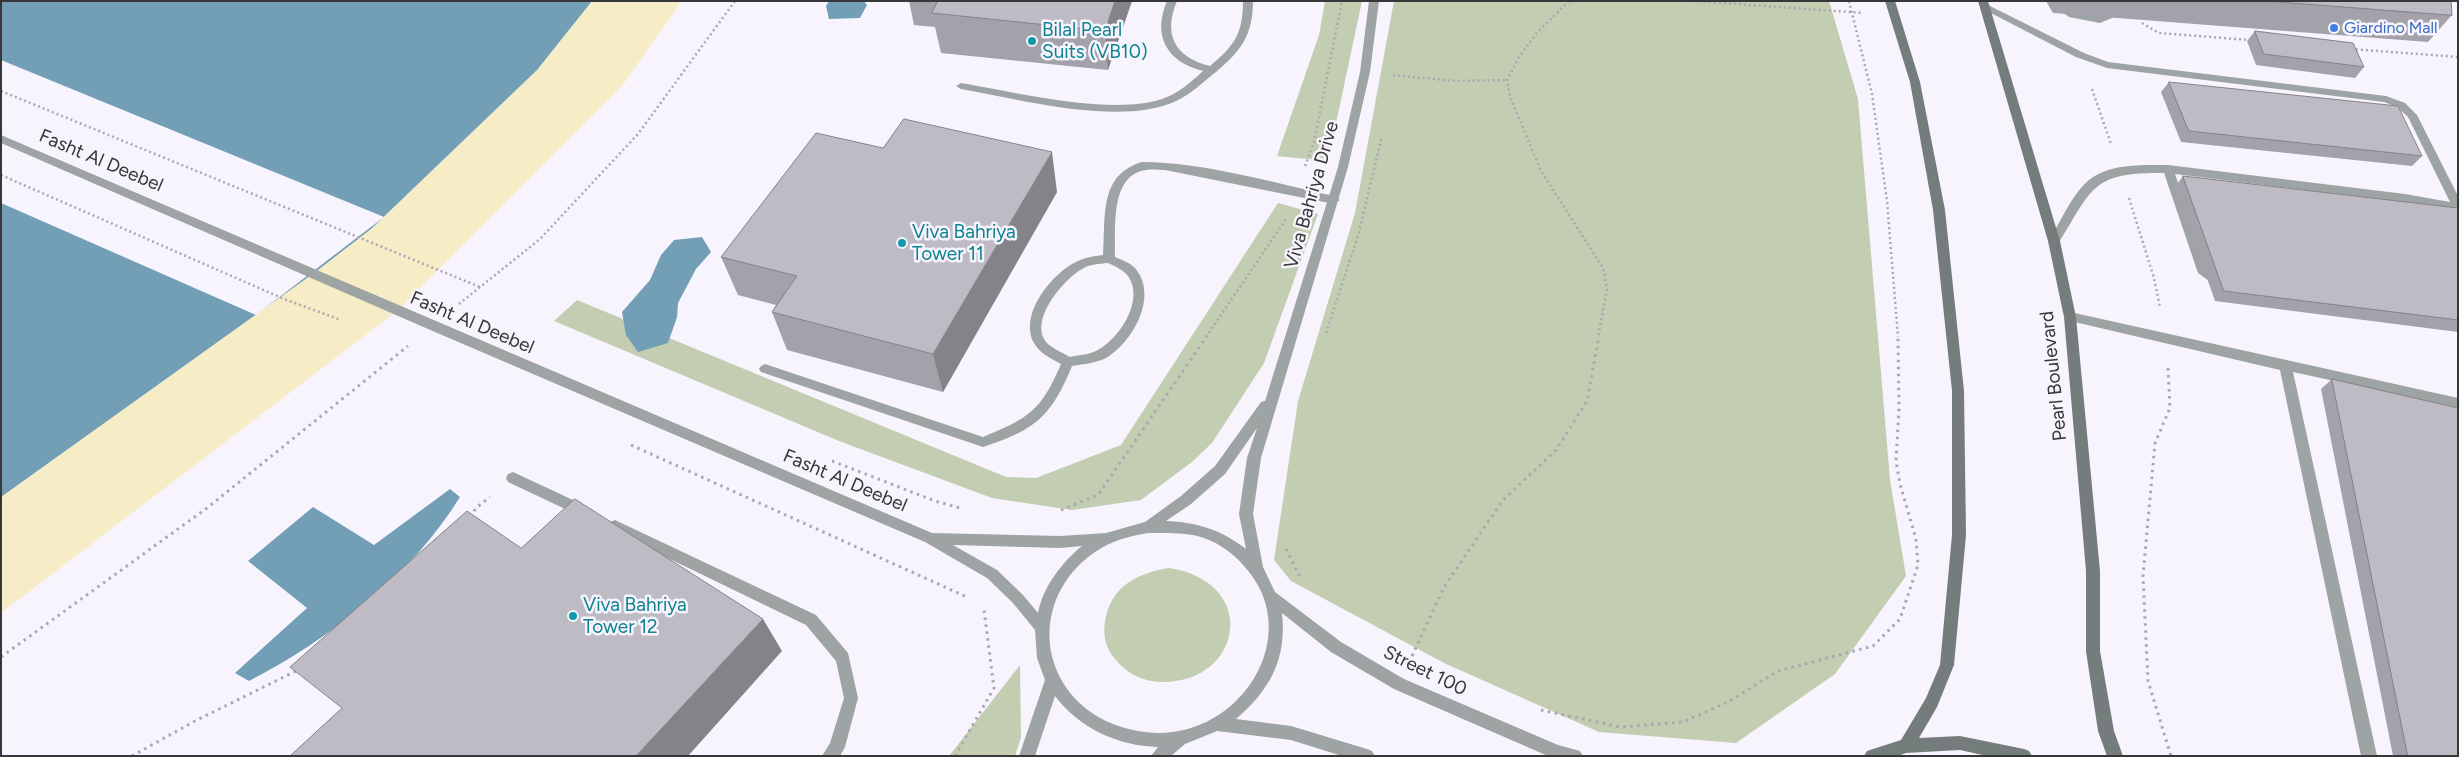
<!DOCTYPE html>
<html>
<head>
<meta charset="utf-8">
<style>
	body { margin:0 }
	#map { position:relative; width:2459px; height:757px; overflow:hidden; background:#f7f4fd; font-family:Figtree,sans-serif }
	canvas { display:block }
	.frame { position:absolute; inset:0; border:2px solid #373639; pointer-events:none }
</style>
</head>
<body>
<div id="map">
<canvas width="2459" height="757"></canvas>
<div class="frame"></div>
</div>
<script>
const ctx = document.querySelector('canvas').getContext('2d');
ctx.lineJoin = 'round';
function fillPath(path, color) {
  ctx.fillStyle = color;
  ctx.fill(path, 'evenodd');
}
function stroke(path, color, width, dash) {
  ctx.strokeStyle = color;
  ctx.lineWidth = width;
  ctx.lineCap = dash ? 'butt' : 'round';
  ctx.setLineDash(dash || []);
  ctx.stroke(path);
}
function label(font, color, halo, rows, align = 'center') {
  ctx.font = font + ' Figtree,sans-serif';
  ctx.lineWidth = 5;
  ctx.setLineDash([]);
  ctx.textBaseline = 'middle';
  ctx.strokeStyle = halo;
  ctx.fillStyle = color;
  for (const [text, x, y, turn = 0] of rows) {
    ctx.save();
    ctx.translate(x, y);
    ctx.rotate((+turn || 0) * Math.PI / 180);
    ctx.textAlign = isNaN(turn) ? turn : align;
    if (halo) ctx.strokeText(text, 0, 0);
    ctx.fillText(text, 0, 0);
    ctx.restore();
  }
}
const green = new Path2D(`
	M1325,1H1362L1328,161L1277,156L1319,35Z
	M1394,1H1829L1858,99L1890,480L1906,576L1835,674L1736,743L1599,732L1444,663L1291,581L1274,560L1298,401L1355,213Z
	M1278,203L1318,214L1264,363L1212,443L1192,462L1141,500L1072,510L992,498L839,441L554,321L577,300L1006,477L1036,478L1121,445Z
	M1169,568C1260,582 1243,682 1163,682C1142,682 1124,672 1112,655C1105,645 1103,633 1105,622C1110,587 1137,573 1169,568Z
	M1020,665L1021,737L1015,756H949Z`);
const sand = new Path2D(`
	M592,1H682L622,86L397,311L1,613V497L314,273L371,229L537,70Z`);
const water = new Path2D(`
	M1,1H592L537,70L371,229L314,273L1,497Z
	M829,1H864L867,5L860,18L829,19L826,6Z
	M702,237L711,252L696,269L678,303L677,317L668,343L638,352L626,335L622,312L650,280L661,255L674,240Z
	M450,489L460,497C412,575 329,640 249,681L235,673L307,608L248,561L313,507L374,545Z`);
const pier = new Path2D(`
	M1,60L384,217L256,315L1,203Z`);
const pathFar1 = new Path2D(`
	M1569,1L1536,34L1519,57L1507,80L1510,97L1541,171L1603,268L1607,289L1598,337
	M1694,1L1863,13
	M1849,1L1872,94L1887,201L1898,337
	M2142,23L2159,33L2250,40
	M2351,49L2458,57
	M1393,75L1455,81L1507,80
	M2092,89L2111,144
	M1,91L480,287
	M1305,166L1314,142L1342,1
	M1,175L284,299L341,320
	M2129,198L2154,278L2160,307
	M459,304L540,239L638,134L735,1
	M1326,333L1358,236L1382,136
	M1206,337L1286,219`);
const path = new Path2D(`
	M2168,368L2170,408L2155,443L2143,576L2148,681L2171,756
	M631,445L967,597
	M832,461L935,501L960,508
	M1061,510L1098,495L1207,336
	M470,517L476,508L490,497
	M1286,549L1301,579
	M1412,656L1444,587L1503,500L1556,450L1587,401L1599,336
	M1,657L207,508L408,346
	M1541,710L1620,727L1683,722L1730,701L1778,671L1873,646L1900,619L1918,565L1916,539L1900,484L1896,461L1899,409L1898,336
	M132,756L195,721L298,670
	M955,756L994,688L984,610`);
const service = new Path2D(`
	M1167,1H1177C1163,34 1174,57 1210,66C1234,46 1243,34 1243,1H1253C1253,35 1241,51 1216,72C1203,82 1191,94 1176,101C1121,127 1019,99 961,89L956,86L961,83C1015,92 1111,116 1162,99C1178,94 1191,82 1203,71C1167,62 1152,36 1167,1Z
	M2047,1C2061,1 2062,5 2073,11C2087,19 2102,15 2116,9L2117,1H2127L2124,13L2100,23L2069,17Z
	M1986,4L2084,53L2108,62L2386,96L2405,103L2417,115L2458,196V212L2405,202C2394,204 2393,207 2388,216L2384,217L2378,213L2382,203L2386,200L2175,174L2209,271L2226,285L2220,289L2198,273L2164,173C2091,172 2093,188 2058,244H2050L2048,241L2050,238C2062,220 2072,194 2089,180C2110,163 2143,165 2168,165L2405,194L2450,202L2408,117L2397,107L2384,102L2107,68L2076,57L1983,9L1981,7Z
	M1142,162C1203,162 1274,183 1334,196L1340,200L1334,204L1165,170C1159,170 1152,169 1146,170C1109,175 1116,230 1115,257C1122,260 1130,263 1135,268C1159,296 1133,342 1106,358C1096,363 1084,364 1072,366C1051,417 1035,430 983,447L761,372L759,369L761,366L765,364L983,437C1029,418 1041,411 1061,364C1052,359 1039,353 1034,343C1019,315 1050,276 1074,263C1083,258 1093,256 1103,255C1106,218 1098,175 1142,162ZM1108,263C1115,266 1123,270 1128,276C1145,300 1119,340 1096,351C1088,355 1078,355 1070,357C1062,352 1049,348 1044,339C1032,317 1063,280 1082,269C1090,264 1099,264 1108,263Z
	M2070,312L2458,398V408L2293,372L2377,756H2361L2280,370L2066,320L2064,317Z
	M513,472L588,507L590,511L588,515L583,517L578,515L508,482L506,478L508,474Z
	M615,520L816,615L848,653L858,698L845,747L840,756H822L830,743L844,698L836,661L806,625L610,530L608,526L610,522Z`);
const minor = new Path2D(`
	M1369,1H1379L1370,72L1348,167L1261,458L1253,514L1263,567L1275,592L1341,642L1404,679L1558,745L1580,751L1583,756H1548L1394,689L1331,652L1282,613C1287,659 1270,690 1236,719L1291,726L1367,749L1372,751L1375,756H1342L1291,740L1217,731L1185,744L1171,756H1151L1158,747C1118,746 1079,728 1055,696L1035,756H1019L1045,680L1037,658L1035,630L1013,603L987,578L925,542L428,329L1,143V135L932,533L1060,536L1106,533L1145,522L1181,496L1215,466L1261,402L1265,401L1338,167L1360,72ZM1257,428L1247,458L1239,514L1246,549C1222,530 1196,522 1166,521L1191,504L1225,474ZM1148,533C1166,533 1187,532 1204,538C1219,543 1234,554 1244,566C1302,629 1250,722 1173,732C1152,735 1132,731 1113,724C1037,693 1027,599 1095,552C1111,541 1129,536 1148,533ZM953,545L1060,548L1082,546C1062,562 1043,587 1038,613L1023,595L997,570Z`);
const secondary = new Path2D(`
	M1885,1H1895L1920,82L1945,210L1964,391L1966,535L1954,665L1937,707L1919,738L1960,736L2024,749L2029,751L2032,756H1987L1960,750L1906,753L1898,756H1864L1867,751L1901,740L1926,698L1940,665L1952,535V391L1933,210L1910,82Z
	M1978,1H1988L2060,241L2076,317L2100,571V651L2114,731L2123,756H2107L2098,731L2086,651V571L2064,317L2048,241Z`);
const wall = new Path2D(`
	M909,1H1132L1108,70L941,53L935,27L914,25Z
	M2046,1H2451L2452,15L2428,42L2053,13Z
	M2255,31L2364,67L2355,78L2256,65L2247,41Z
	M2169,82L2422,156L2412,166L2181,142L2161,92Z
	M2183,176L2458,208V332L2215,301L2175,187Z
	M1057,192L943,392L787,350L772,312L776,305L738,295L721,257Z
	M2332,379L2458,756H2393L2321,389Z`);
const shadedWall = new Path2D(`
	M1115,1H1132L1108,70L1105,31Z
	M1052,152L1057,192L943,392L933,354Z
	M763,619L782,651L688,756H636Z`);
const building = new Path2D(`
	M938,1H1115L1105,31L932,13Z
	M2266,1H2451L2452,15Z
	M2255,31L2353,43L2364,67L2264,54Z
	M2169,82L2398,106L2422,156L2189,131Z
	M904,119L1052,152L933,354L772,312L797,276L721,257L816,133L883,148Z
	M2183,176L2458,208V320L2224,291Z
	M2332,379L2458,408V756H2408Z
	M575,499L763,619L636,756H290L342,708L290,667L467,511L521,548Z`);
const markers = [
	[2334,28,5,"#3f7fe0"],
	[1032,41,5,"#0f9aa8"],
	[902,243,5,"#0f9aa8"],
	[573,616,5,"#0f9aa8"]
];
const farShopnames = [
	["Giardino Mall",2344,28]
];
const cultureNames = [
	["Bilal Pearl",1042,30],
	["Suits (VB10)",1042,52],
	["Viva Bahriya",912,232],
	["Tower 11",912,254],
	["Viva Bahriya",583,605],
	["Tower 12",583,627]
];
const streetNames = [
	["Fasht Al Deebel",101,161,23],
	["Viva Bahriya Drive",1312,195,-74],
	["Fasht Al Deebel",472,323,23],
	["Pearl Boulevard",2054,376,-96],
	["Fasht Al Deebel",845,481,23],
	["Street 100",1425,671,26]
];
fillPath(green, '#c3cdb1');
fillPath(sand, '#f6ecc6');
fillPath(water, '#729fb5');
fillPath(pier, '#f7f4fd');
stroke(pathFar1, '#aaa8ae', 2.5, [2, 3]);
stroke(path, '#aaa8ae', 3, [2.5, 4.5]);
fillPath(service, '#9ea3a3');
fillPath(minor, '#9ea3a3');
fillPath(secondary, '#757c7c');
fillPath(wall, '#a3a1a9');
fillPath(shadedWall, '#858389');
fillPath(building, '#bebbc4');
stroke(building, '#858389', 1);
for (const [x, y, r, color] of markers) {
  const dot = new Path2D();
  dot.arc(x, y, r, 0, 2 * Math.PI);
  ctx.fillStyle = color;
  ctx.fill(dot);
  stroke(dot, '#f7f4fd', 2);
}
label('16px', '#366cbe', '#f7f4fd', farShopnames, 'left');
label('19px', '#0d838f', '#f7f4fd', cultureNames, 'left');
label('19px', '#373639', '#f7f4fd', streetNames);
</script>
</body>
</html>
